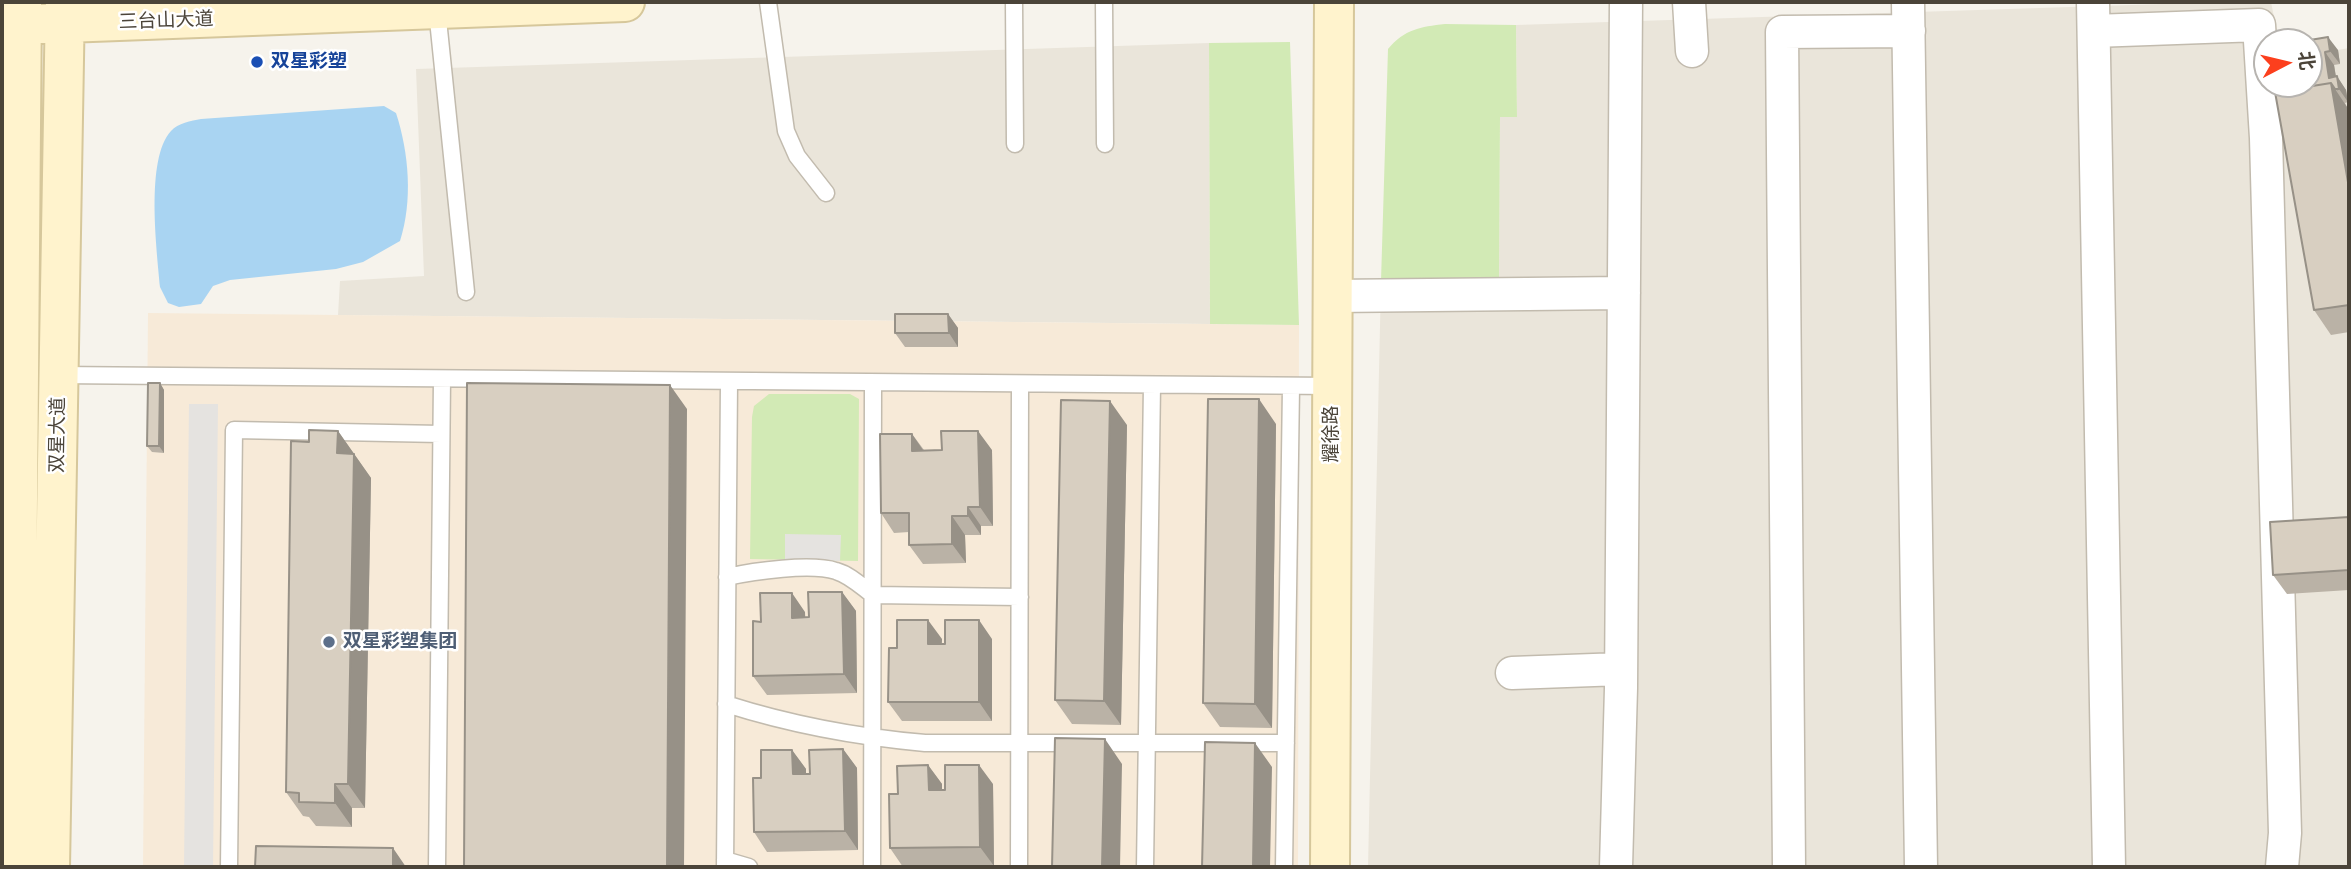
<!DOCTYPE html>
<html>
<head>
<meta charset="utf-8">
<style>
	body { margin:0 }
	#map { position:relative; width:2351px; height:869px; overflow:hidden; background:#f6f3ec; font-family:"Open Sans","Noto Sans SC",sans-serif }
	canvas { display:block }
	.frame { position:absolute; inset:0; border:4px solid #4b4439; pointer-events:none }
	.north { position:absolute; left:2253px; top:28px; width:70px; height:70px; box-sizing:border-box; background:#fff; border:2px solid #b7b4b0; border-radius:50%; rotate:83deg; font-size:19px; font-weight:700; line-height:28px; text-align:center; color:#4b4439 }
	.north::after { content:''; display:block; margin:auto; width:24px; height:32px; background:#fc3f1d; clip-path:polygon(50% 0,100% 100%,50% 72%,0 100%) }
</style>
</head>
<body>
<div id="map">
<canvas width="2351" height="869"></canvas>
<div class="frame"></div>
<div class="north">北</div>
</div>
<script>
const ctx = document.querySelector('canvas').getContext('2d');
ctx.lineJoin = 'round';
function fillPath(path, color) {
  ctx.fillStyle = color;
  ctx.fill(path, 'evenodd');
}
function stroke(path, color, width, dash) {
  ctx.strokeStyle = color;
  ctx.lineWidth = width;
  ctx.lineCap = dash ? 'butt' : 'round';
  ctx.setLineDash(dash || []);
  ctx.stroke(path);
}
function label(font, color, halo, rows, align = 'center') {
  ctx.font = font + ' "Open Sans","Noto Sans SC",sans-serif';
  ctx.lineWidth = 5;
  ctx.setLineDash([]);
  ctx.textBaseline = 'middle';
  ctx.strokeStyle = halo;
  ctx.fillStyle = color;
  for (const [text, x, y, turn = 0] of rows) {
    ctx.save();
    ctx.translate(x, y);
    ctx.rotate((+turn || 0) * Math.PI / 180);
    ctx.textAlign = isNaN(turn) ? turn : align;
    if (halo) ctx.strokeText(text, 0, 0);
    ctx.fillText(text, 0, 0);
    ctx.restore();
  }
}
const residential = new Path2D(`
	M2224,2H2271L2279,42H2267V84H2309V55L2349,48V867H1368L1381,281H1499L1500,116H1517L1516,25Z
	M1209,43L1210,324L338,315L340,281L424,276L416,69Z`);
const commercial = new Path2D(`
	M148,313L1299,325L1298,867H143Z`);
const green = new Path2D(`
	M1445,24L1516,25L1517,117H1500L1499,281H1381L1388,49C1405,29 1420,27 1445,24Z
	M1290,42L1299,325L1210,324L1209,43Z
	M769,394H850L859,399L858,561L750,559L752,417L754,406Z`);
const parking = new Path2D(`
	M189,404H218L213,867H184Z
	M785,534L841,535L840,561L785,559Z`);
const water = new Path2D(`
	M384,106L396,113C409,153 413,201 400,241L363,262L336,269L230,280L213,286L201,304L179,307L168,303L160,287C157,251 145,159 171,131C178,123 191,121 201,119Z`);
const lane = new Path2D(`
	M768,2L786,131L797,156L826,193
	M1014,2L1015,144
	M1104,2L1105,144
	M437,10L466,292
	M57,375L1332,386
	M727,577C754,571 811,563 836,571C850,575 861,586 873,595L1020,597
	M726,704C792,725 857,737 925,743H1286
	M725,860L749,867
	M229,867L234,430L441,434
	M437,867L442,379
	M725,867L729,382
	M872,867L873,383
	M1019,867L1020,384
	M1145,867L1152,385
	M1284,867L1291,387`);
const street = new Path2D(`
	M1689,2L1692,51
	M1908,2L1921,867
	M2093,2L2109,867
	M2094,31L2259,25L2266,138L2285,833L2282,867
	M1333,296L1624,293
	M1512,673L1621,669
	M1616,867L1621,688L1626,2
	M1789,867L1782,32L1909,31`);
const secondary = new Path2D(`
	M39,24L625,2
	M15,867L22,2
	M50,867L65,2
	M1330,867L1334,2`);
const wall = new Path2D(`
	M2309,42L2338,50L2340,64L2334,65L2336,76L2346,90L2348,102L2345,103L2347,107L2349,117V332L2331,335L2314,310Z
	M948,314L958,328V347H905L895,333Z
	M160,383L164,390V453L152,452L147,446Z
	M1276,424L1272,728L1220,727L1203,703Z
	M1127,425L1121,725L1072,724L1055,700Z
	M338,431L371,478L365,808H352V827L316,826L309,817L303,816L286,792L309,442Z
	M912,434L924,450H992L993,526H981V535H965L966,563L923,564L909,545V532L894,533L881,513Z
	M2349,517V590L2287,594L2273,575Z
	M842,592L856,611L857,693L767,695L753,676L805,612V617H809Z
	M942,639L941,644L992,639V721H902L888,702L897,648Z
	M843,749L857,768L858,850L767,852L754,832L761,778L792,750L806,769V774H810Z
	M928,765L942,784V790L993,784L994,866L903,867L890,848L898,794Z`);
const shadedWall = new Path2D(`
	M2328,37L2338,50L2340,64L2330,51Z
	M2325,52L2334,65L2338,91L2329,78Z
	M2337,76L2346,90L2348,102L2339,89Z
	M2331,83L2347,107L2349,117V188Z
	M948,314L958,328V347L949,333Z
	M160,383L164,390V453L159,446Z
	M670,385L687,409L684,867H667Z
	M1259,399L1276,424L1272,728L1255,704Z
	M1110,401L1127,425L1121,725L1104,701Z
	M338,431L371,478L365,808L348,784L337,453Z
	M978,431L992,450L993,526L980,507Z
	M912,434L925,453L912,451Z
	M968,507L981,526V535L968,516Z
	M952,516L965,535L966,563L952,544Z
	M842,592L856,611L857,693L844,674Z
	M792,593L805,612L806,637L792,618Z
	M928,620L942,639L941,664L928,644Z
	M979,620L992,639V721L979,702Z
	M1105,739L1122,764L1120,867H1102Z
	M1255,743L1272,767L1270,867H1253Z
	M843,749L857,768L858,850L845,831Z
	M792,750L806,769V794L793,774Z
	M928,765L942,784V809L929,790Z
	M979,765L993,784L994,866L980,847Z
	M335,784L352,808V827L335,803Z
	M393,848L406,867H393Z`);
const building = new Path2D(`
	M2328,37L2330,51L2325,52L2329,78L2337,76L2339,89H2335L2331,83L2281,91L2279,84H2309V42H2298Z
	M2331,83L2349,188V305L2314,310L2275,92Z
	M895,314H948L949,333H895Z
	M148,383H160L159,446H147Z
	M467,383L670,385L667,867H464Z
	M1208,399H1259L1255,704L1203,703Z
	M1061,400L1110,401L1104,701L1055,700Z
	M309,430L338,431L337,453L354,454L348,784H335V803L299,802V793L286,792L291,441L309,442Z
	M941,431H978L980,507H968V516H952V544L909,545V513H881L880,434H912V451L942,450Z
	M2349,517V570L2273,575L2270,522Z
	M808,592H842L844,674L753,676V621L761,622L760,593H792V618L809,617Z
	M897,620H928V644H945V620H979V702H888L889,648H897Z
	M1055,738L1105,739L1102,867H1052Z
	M1205,742L1255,743L1253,867H1202Z
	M843,749L845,831L754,832L753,778H761V750H792L793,774H810L809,750Z
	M928,765L929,790H945V765H979L980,847L890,848L889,794H898L897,766Z
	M256,846L393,848V867H255Z`);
const markers = [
	[257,62,7,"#1a4fb4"],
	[329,642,7,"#5c6f8a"]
];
const streetNames = [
	["三台山大道",166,21,-2],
	["耀徐路",1332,434,-90],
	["双星大道",58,435,-89]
];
const transitNames = [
	["双星彩塑",271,62]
];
const serviceNames = [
	["双星彩塑集团",343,642]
];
fillPath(residential, '#eae5da');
fillPath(commercial, '#f7ead8');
fillPath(green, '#d2eab5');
fillPath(parking, '#e5e3e0');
fillPath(water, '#a9d4f2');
stroke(lane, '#c2bbae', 19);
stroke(street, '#c2bbae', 35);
stroke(secondary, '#d6c79b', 42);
stroke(lane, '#fff', 16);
stroke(street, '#fff', 32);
stroke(secondary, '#fff3cd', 38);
fillPath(wall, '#bab2a6');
fillPath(shadedWall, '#979187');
fillPath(building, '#d8cfc1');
stroke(building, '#979187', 2);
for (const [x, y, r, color] of markers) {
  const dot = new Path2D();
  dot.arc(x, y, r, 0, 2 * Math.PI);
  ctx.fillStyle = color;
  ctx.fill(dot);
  stroke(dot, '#fff', 2.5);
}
label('19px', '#4b4439', '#fff', streetNames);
label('bold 19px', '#164399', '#fff', transitNames, 'left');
label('bold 19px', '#4e5e75', '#fff', serviceNames, 'left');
</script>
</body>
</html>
